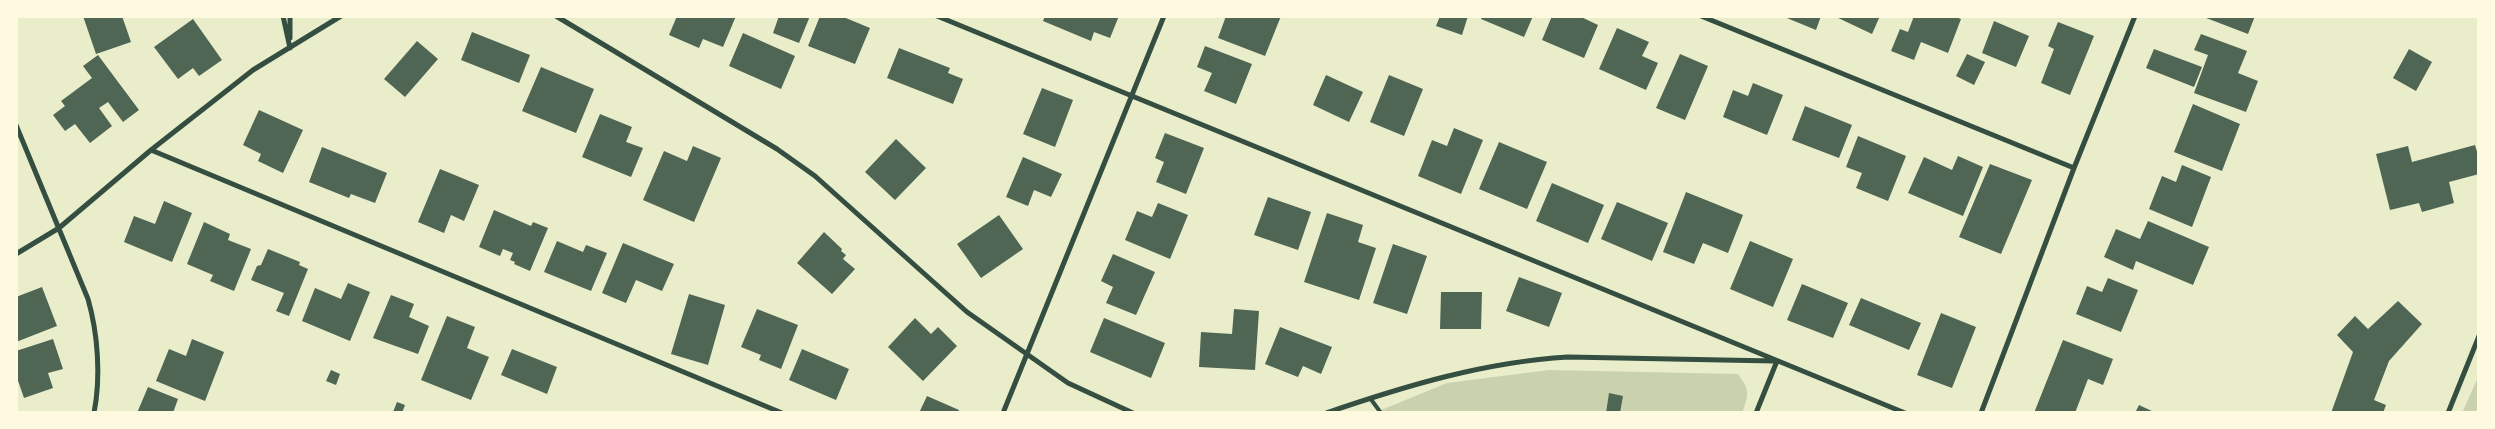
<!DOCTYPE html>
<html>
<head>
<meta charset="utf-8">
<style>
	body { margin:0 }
	#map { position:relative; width:2495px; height:429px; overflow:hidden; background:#e9edc9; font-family:Ubuntu,sans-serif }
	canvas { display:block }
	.frame { position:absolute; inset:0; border:18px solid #fefae0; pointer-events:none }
</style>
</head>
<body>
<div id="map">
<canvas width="2495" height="429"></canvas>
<div class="frame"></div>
</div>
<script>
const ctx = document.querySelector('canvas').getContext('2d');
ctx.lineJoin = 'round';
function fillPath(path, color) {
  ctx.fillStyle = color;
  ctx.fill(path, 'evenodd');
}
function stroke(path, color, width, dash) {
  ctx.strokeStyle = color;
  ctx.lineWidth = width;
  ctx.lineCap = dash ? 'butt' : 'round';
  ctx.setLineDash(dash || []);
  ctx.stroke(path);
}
const green = new Path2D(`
	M1549,370L1738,374C1750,390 1749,395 1742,413H1374L1447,383Z
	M2479,375V413H2462Z`);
const building = new Path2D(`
	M83,16H122L131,42L96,54Z
	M677,16H736L723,47L703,39L699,48L669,35Z
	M779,16H810L799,43L773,33Z
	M820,16H841L870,28L855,64L808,46Z
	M1045,16H1119L1110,38L1094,32L1091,41L1043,21Z
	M1226,16H1281L1265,56L1218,38Z
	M1440,16H1468L1462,35L1436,26Z
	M1482,16H1533L1524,37L1481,19Z
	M1552,16H1579L1598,25L1584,58L1542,40Z
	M1782,16H1821L1816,30Z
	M1834,16H1880L1872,34Z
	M1914,16H1953L1961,19L1948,53L1921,42L1914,60L1891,51L1900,29L1908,32Z
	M2201,16H2255L2248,34Z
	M193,19L222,60L199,76L193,68L178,79L154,47Z
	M1994,21L2029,36L2016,67L1982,53Z
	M2058,22L2094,36L2070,95L2041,83L2054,49L2048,46Z
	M1617,28L1649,42L1642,56L1658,63L1646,90L1599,69Z
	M472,32L530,55L519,83L461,60Z
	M743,33L795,56L781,89L729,66Z
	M2201,34L2247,51L2238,73L2258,81L2246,112L2194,93L2208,55L2194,50Z
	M417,41L438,59L405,97L384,79Z
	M1205,46L1252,64L1236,104L1204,91L1212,73L1197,67Z
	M899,48L950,68L948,73L963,79L953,104L887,78Z
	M2154,49L2202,67L2194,87L2146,68Z
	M2409,49L2432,62L2416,91L2393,78Z
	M1680,54L1708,66L1685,120L1656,108Z
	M1967,54L1985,62L1974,85L1956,76Z
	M98,55L139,110L123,122L108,102L99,108L112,126L90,143L75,124L65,131L53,115L65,106L61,101L92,78L83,66Z
	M541,67L594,89L576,133L522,111Z
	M1326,75L1363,92L1349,122L1313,105Z
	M1389,75L1423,89L1404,136L1370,122Z
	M1753,83L1783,95L1767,135L1723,117L1733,90L1748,96Z
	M1042,88L1073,100L1055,147L1023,134Z
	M2193,104L2240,124L2222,171L2174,152Z
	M1805,106L1852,125L1839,158L1792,140Z
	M259,110L303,130L283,173L258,161L261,154L243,145Z
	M600,114L632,127L626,142L643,148L631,177L582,157Z
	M1454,128L1483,140L1461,194L1418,176L1432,140L1447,146Z
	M1165,133L1204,148L1186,194L1156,182L1164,162L1155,158Z
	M1858,136L1906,156L1888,201L1856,188L1862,173L1846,167Z
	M896,139L926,168L895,200L865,172Z
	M1499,142L1547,162L1527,209L1479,189Z
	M2475,145L2479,158V174L2449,182L2454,203L2422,212L2419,203L2390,210L2376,154L2408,146L2412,162Z
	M693,146L721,158L694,222L643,200L664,151L687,161Z
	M322,147L387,173L375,203L351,194L349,198L309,182Z
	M1958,156L1983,167L1963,216L1908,193L1924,157L1952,170Z
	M1023,157L1062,174L1051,197L1034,190L1028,206L1006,197Z
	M1990,164L2032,180L2001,254L1959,237Z
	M2182,165L2211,177L2192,227L2149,209L2162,176L2176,182Z
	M440,169L479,185L464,221L451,215L444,233L418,222Z
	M1552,183L1604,205L1588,243L1536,221Z
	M1686,192L1743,215L1728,253L1703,243L1694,264L1663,252Z
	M1268,197L1311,212L1298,250L1254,235Z
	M164,201L192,213L172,262L124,242L134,216L155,224Z
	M1617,202L1668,223L1652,261L1601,239Z
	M1158,203L1188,215L1170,259L1125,240L1137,211L1152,217Z
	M494,210L531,226L533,222L548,228L530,271L514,264L515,262L510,260L513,253L503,249L500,256L479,247Z
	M1327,213L1363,225L1358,242L1376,248L1359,300L1304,282Z
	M999,215L1023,249L981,278L957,244Z
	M2148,221L2209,247L2193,285L2136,261L2133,270L2104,257L2116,229L2140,239Z
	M204,222L230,234L228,240L251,249L234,291L210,281L213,275L187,264Z
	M824,232L842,249L841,251L846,255L843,259L855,269L832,294L797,263Z
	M557,241L583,252L586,245L607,253L591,291L544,272Z
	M1750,241L1793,259L1773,307L1730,289Z
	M623,243L674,264L662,291L636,280L626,303L602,293Z
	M1393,244L1427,256L1407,314L1373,303Z
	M268,249L300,262L299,265L308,269L289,316L276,311L284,293L251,280L257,266L261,265Z
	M1113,254L1155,272L1136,315L1106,303L1113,287L1101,281Z
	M1519,277L1562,293L1549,327L1506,311Z
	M2108,278L2138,290L2121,332L2076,314L2087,286L2102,292Z
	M348,283L370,292L350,341L302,321L315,288L341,299Z
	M1802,284L1848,303L1833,338L1787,320Z
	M42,287L57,326L16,342V297Z
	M1441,292H1482L1481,329H1440Z
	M689,294L725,305L708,365L671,354Z
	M391,295L414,304L409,317L429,326L418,354L373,338Z
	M1861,298L1921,323L1909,350L1849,325Z
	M2398,301L2422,324L2389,361L2374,400L2386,405L2383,413H2331L2353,352L2337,335L2355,316L2368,329Z
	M757,309L798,325L781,369L759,360L761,355L741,347Z
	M1234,309L1259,311L1255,370L1199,367L1201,332L1232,334Z
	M1941,313L1976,327L1952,388L1917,375Z
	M447,316L475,327L467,348L489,357L471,400L421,380Z
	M915,318L931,334L938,327L957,346L923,381L888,347Z
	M1104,318L1165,343L1151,378L1090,352Z
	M1280,327L1332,347L1321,374L1303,366L1298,377L1265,364Z
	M53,339L63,369L48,373L53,388L24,398L16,375V351Z
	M192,339L224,352L205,401L156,381L169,349L186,356Z
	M2063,340L2113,359L2103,385L2088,379L2075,413H2034Z
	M512,349L557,367L547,394L501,375Z
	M802,349L849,369L836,400L789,380Z
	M331,370L340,374L336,385L326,381Z
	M148,387L178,399L173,413H137Z
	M1609,393L1623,396L1620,413H1606Z
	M927,396L959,410L958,413H919Z
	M397,402L405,405L402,413L393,412Z
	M2139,405L2156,413H2135Z`);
const service = new Path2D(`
	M1370,398L1381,413`);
const minor = new Path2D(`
	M283,16L290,48
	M556,16L777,149L815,176L967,312L1068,383L1133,413
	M937,16L1905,413
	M1701,16L2074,168
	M290,38V16
	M16,125L88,299C98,334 101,377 94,413
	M151,150L782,413
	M16,254L59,228L151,150L253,70L341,16
	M1003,413L1164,16
	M1326,413C1405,386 1484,362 1568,357L1774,361
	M1756,413L1777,361
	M1981,413L2074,168L2135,16
	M2448,413L2479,336`);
fillPath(green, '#cad2ad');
fillPath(building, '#4f6655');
stroke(service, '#344e41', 4);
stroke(minor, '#344e41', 5);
</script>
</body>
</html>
